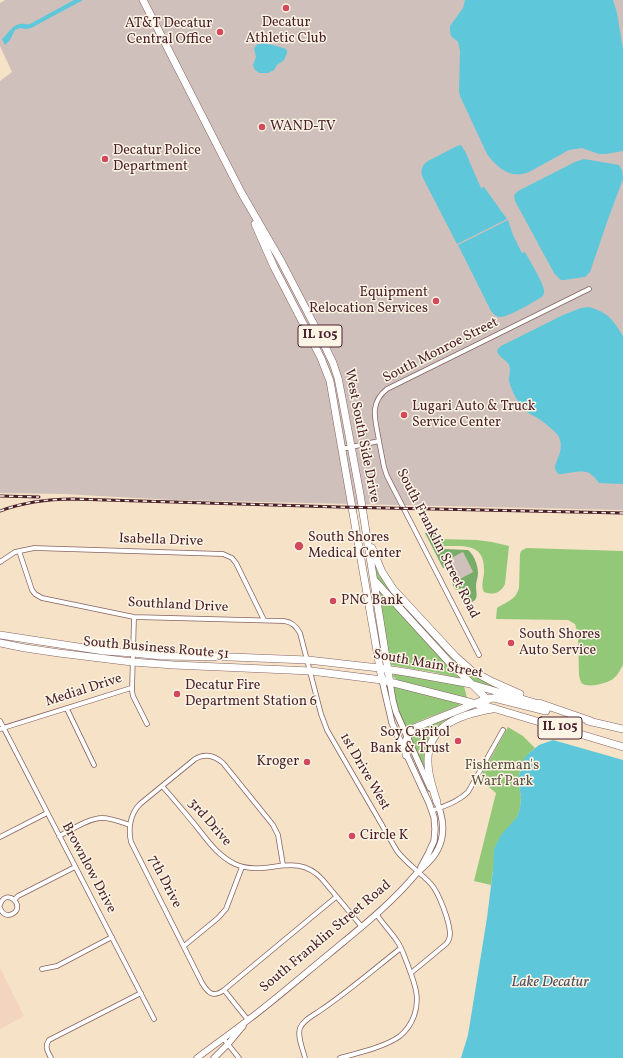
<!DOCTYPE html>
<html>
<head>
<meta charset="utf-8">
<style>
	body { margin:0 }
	canvas { display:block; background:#f5e2c7 }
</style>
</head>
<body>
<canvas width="623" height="1058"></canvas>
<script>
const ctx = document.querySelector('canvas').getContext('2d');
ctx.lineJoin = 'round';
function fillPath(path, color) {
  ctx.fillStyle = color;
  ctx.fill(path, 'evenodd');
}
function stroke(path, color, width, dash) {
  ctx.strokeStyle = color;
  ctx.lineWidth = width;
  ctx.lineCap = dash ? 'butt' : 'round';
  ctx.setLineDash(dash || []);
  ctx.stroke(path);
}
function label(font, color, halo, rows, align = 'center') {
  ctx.font = font + ' Vollkorn,serif';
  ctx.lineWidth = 3;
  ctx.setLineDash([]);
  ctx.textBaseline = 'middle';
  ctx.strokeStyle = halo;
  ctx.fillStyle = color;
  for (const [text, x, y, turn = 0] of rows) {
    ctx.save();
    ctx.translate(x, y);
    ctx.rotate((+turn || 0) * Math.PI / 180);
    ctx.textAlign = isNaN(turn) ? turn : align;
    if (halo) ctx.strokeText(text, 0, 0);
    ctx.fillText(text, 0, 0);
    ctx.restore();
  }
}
const built = new Path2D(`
	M0,968L24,1016L0,1029Z`);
const industrial = new Path2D(`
	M5,0H623V510L174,500L63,494L0,493V81L12,72L0,46V3Z
	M463,552L473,572L454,582L443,562Z`);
const green = new Path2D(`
	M440,539L477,540L492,542L509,546L505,584C500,594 493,595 484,592C481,587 483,580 484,574C486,543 466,546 443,546Z
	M526,548L623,551V665C620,670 618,675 614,678C609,683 590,688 583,684C580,682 580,679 579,675L578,634L575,624L568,620L496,619L497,608C507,601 515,601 519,588L520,554L521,551Z
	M371,551L379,570L452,655L497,686L494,687L473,682L379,582L375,578Z
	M376,586L463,679L432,672L390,665Z
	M396,673L464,686L467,698L399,681L392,676Z
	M394,686L462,703L461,704C449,712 413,720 406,730C400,716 396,703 393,688Z
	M476,707C443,720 425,725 424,765H423L410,739L411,736L416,730Z
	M508,727L523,736L535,748L529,753L521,767L519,776V785L521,797L520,808L517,817L510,826L493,870L491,885L474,881L496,793L479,779Z`);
const forest = new Path2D(`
	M435,532L439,537L445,549L468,550C474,555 478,565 478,573C478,577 476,582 476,586C476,593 479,599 472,602L469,601L464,589L462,588L456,590L454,587L452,583L473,572L463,552L444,562L446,567L443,568L425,533Z`);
const water = new Path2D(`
	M74,0H83L31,28L25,29L20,28L15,30L10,40L5,45L2,39C8,35 11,25 20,24C24,23 26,25 30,24Z
	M465,0H613L617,13L623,49V151L606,154H599L582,148L569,150L529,172C511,179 498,169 487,154L460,96L459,91L460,51L458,42L451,36L450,31V26L463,8Z
	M262,43C266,43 285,48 286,49C287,50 287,52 287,53L284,60L277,65L274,70L268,73H259L255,70L253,65L256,57L254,48L258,44Z
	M461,145L466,153L473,170L481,188L484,187L507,219L457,244L423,178C420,171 421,166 428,161L457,146Z
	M584,159L619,165L622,170L623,179L607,222L590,272L585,277L564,280H561L554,273L515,201L514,195L518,191L575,162Z
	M508,220L513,235L522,253L525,252C529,260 546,286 544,293C543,296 542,297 540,298C532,303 507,318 499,317C495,316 494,314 491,311L458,245Z
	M589,307C609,313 613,320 623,336V484L599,483C597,481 596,478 593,476C586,467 569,474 559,474C557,473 555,470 555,467C555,464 557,461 558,458C561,451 562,444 559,437C555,430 542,421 536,417C532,415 528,413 525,410C519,405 510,388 509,380C509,375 511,370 509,365C506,359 499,358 497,351L498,349L501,346L563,315L581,308Z
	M553,740L623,760V1058H461L468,1035L487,918L493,870L494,849L501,835L517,817L520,808L521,797L519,785V776L524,759L529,753L539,745Z`);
const minor = new Path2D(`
	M379,441L384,467L387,476L479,655
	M342,449L379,441C376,421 368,404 387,389L589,289
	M19,551L32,590L35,594L42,598L134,617L284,621C292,622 296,626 300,633L321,714L327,730L397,851C407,864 420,872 431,884C439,893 449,920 450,933C450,937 449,941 446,944L411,973
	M0,562L15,552L34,548L223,554L232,558L236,563L264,620
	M134,617L132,691L133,696L147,724
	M67,709L94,765
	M0,721L154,1019
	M0,729L131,688
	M162,786C174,799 185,813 196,826C207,840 218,856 235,864C266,878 295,850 322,879L362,927
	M432,811C444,806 458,802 468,792L503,730
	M59,836C71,830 89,818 102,818C111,818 121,822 130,825
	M0,837L47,813
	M14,900L18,896L75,867
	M0,905C6,886 27,907 12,914C6,917 2,913 0,908
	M184,946L218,918L226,909L242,867
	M42,969L57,966L112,937
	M224,990L336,897
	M248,1020L224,990C213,998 208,993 202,983L131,842C128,829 130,814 140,804L195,759C205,753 215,756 223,763L273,825L278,835L283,865
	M223,1038L239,1058
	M51,1058C48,1052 44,1047 49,1040L141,993
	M305,1058C303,1049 297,1037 300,1028C303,1020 314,1015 321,1010C349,991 374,969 401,948
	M340,1058C358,1053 385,1047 400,1036C406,1031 411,1024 414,1016C421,997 414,982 407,963C404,956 402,948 397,941C391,932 383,924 377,915`);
const tertiary = new Path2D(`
	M382,680L392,723L429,803L434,817L435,829L434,841L428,854L421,867
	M390,683L393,701L396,712L430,788
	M197,1058C214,1045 231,1033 248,1020C276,999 302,976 329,954C359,929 390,905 416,874C424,866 433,860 438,849C446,833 443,816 436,800
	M214,1058L228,1044L243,1026`);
const primary = new Path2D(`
	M143,0L241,192L281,261L322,340L333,363L338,378L342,398L360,494L390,683
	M255,224L274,267L321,358L330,381L382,680
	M372,548L382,572L393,589L455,656L472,671L493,682L520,694
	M374,580L449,662L488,700
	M0,635L104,651L133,653L161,656L231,657L308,660L379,668L411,673L471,684L542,705
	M0,643L25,648L59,653L132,662L174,665L311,671L382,680L496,709L623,747
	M539,703L591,721
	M588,721L623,729
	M406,755C405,745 405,736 414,728L486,699L494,698L546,711
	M437,802C433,789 428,776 428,763C426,725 462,714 492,709`);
const rail = new Path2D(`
	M0,496L39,497
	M0,511C24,502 48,499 73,499L339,507L623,513`);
const markers = [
	[286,8,4,"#d1495b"],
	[220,32,4,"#d1495b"],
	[262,127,4,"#d1495b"],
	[105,159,4,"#d1495b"],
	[436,301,4,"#d1495b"],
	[404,415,4,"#d1495b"],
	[299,546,5,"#d1495b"],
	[333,601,4,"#d1495b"],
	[511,643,4,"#d1495b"],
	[177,694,4,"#d1495b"],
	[458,741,4,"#d1495b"],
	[307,762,4,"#d1495b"],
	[352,836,4,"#d1495b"]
];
const shields = [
	[320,336,44],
	[560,728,44]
];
const shieldNames = [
	["IL 105",320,336],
	["IL 105",560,728]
];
const poiNames = [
	["Decatur",286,23,"center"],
	["Athletic Club",286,39,"center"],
	["AT&T Decatur",212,24,"right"],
	["Central Office",212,40,"right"],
	["WAND-TV",270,127],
	["Decatur Police",113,151],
	["Department",113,167],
	["Equipment",428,293,"right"],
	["Relocation Services",428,309,"right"],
	["Lugari Auto & Truck",412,407],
	["Service Center",412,423],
	["South Shores",308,538],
	["Medical Center",308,554],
	["PNC Bank",341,601],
	["South Shores",519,635],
	["Auto Service",519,651],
	["Decatur Fire",185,686],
	["Department Station 6",185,702],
	["Soy Capitol",450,733,"right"],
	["Bank & Trust",450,749,"right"],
	["Kroger",299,762,"right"],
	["Circle K",360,836]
];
const streetNames = [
	["South Monroe Street",441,351,-27],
	["West South Side Drive",361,436,79],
	["Isabella Drive",161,541,2],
	["South Franklin Street Road",437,544,63],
	["Southland Drive",178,606,3],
	["South Business Route 51",156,649,5],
	["South Main Street",428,665,10],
	["Medial Drive",84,691,-18],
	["1st Drive West",364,772,60],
	["3rd Drive",209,823,49],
	["Brownlow Drive",88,868,62],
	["7th Drive",164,882,63],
	["South Franklin Street Road",326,937,-40]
];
const parkNames = [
	["Fisherman's",502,766],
	["Warf Park",502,782]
];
const waterNames = [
	["Lake Decatur",550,983]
];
fillPath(built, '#f3d4bf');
fillPath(industrial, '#cfc0bb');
fillPath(green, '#94c879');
fillPath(forest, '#77ac69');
fillPath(water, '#5ec7da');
stroke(minor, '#866362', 5.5);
stroke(tertiary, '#866362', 7);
stroke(primary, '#866362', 8);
stroke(minor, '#fff', 4);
stroke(tertiary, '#fff', 5.5);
stroke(primary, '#fff', 7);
stroke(rail, '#4a1f2b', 3);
stroke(rail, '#fcf5e5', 1.5, [4.5]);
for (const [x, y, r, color] of markers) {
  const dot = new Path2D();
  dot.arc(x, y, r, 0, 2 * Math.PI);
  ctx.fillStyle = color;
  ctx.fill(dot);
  stroke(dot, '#fcf5e5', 1.5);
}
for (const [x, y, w] of shields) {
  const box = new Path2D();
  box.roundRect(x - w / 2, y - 11, w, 22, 3);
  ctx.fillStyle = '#fcf5e5';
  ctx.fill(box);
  stroke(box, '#4a1f2b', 1);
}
label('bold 13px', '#4a1f2b', null, shieldNames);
label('14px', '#4a1f2b', '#fcf5e5', poiNames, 'left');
label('14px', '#4a1f2b', '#fcf5e5', streetNames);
label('14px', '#605242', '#fcf5e5', parkNames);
label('italic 15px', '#505160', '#fcf5e5', waterNames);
</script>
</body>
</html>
